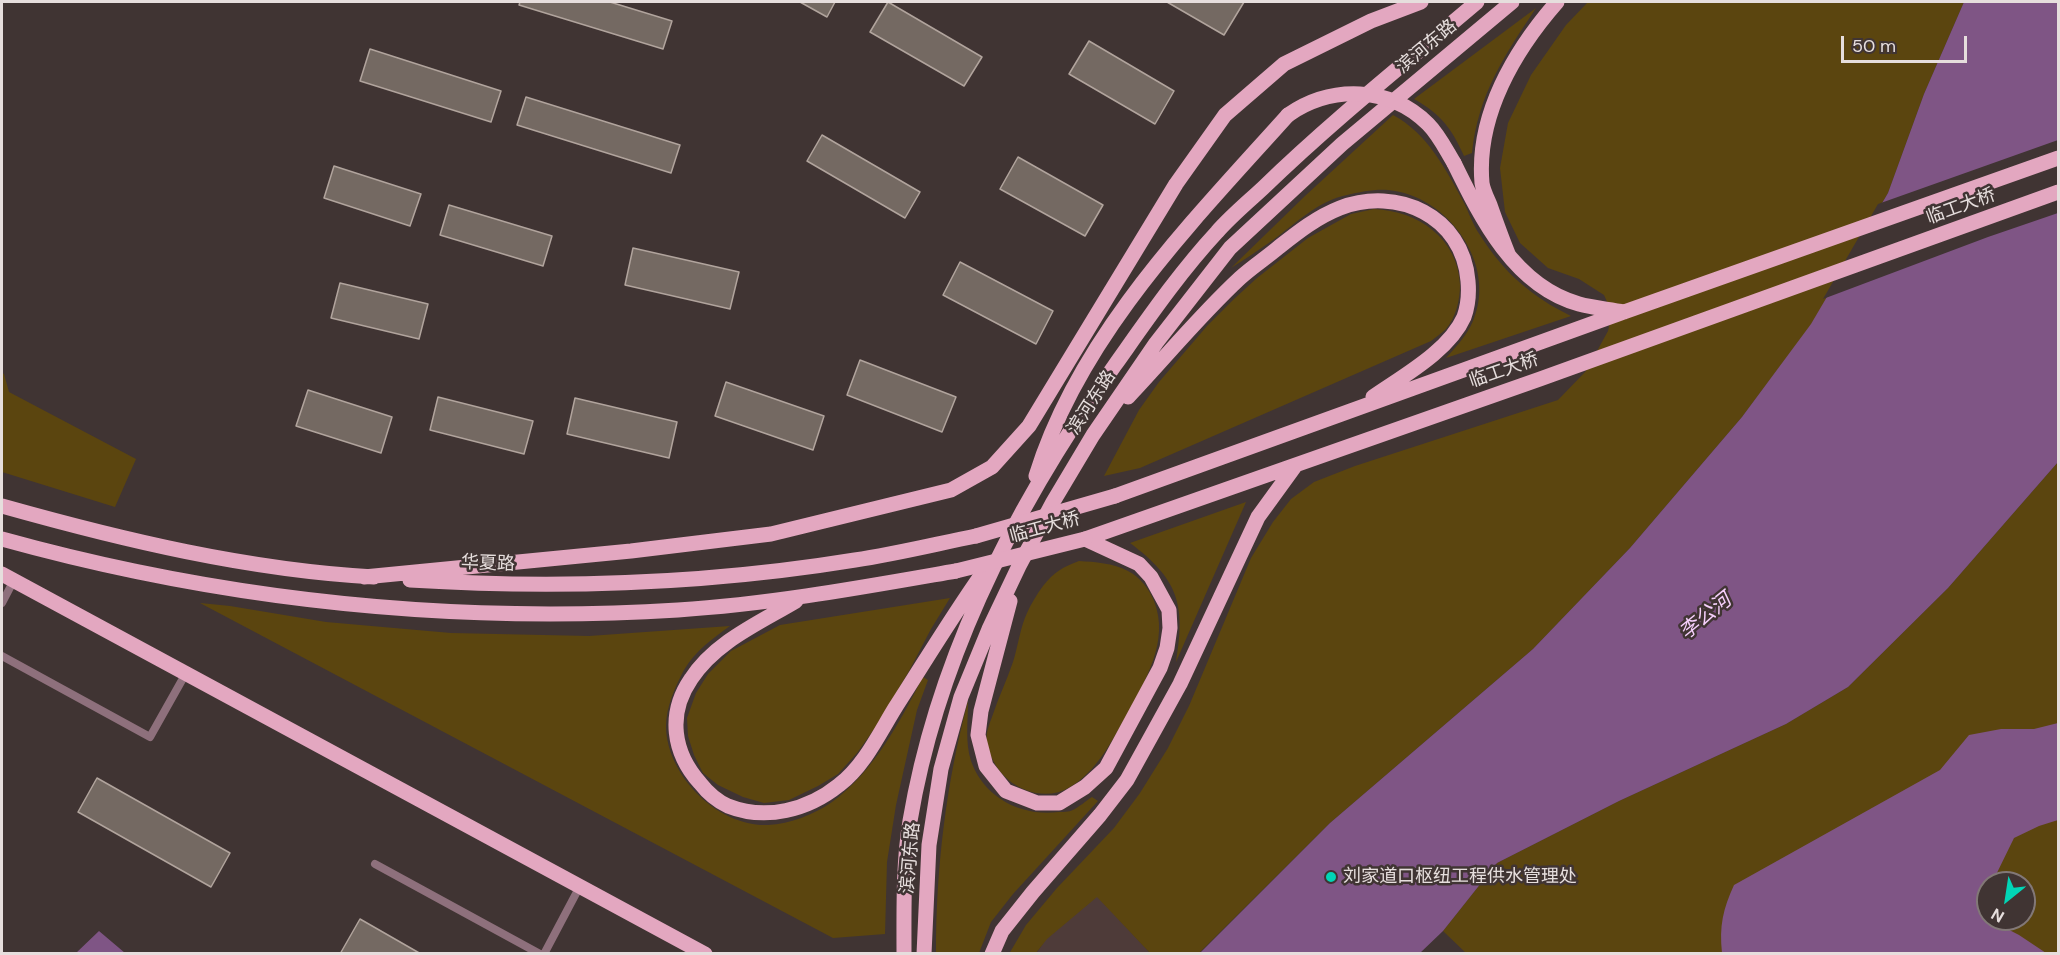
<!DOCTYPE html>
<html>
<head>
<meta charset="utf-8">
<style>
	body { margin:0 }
	#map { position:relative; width:2060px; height:955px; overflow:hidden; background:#403433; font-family:"DM Sans",sans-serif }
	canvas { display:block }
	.frame { position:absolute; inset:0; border:3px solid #e6dedd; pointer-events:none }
	.north { position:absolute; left:1976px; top:871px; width:60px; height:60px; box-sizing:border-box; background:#403433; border:2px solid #827877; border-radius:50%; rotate:210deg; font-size:16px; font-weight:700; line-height:24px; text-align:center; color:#e6dedd }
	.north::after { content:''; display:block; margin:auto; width:21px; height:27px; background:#01d5b6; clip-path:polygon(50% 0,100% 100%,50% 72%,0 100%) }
	.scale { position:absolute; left:1841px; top:36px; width:126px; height:27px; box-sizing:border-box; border:3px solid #e6dedd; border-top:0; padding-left:8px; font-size:18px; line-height:21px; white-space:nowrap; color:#e6dedd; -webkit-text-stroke:4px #403433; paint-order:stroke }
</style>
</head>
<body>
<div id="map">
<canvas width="2060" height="955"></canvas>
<div class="frame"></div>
<div class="north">N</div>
<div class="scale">50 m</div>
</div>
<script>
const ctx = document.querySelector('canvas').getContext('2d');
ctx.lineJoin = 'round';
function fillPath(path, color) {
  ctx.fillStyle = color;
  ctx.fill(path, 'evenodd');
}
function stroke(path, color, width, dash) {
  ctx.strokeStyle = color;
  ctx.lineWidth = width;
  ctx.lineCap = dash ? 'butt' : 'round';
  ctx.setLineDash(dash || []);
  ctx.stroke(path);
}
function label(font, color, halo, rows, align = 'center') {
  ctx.font = font + ' "DM Sans","Noto Sans SC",sans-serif';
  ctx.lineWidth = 5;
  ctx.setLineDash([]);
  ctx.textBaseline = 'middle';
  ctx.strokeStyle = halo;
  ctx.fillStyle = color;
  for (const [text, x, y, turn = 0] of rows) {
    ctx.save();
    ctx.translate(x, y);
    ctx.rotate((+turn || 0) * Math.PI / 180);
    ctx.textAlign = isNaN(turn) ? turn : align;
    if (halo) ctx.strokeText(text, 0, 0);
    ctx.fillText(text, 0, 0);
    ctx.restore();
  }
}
const built = new Path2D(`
	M1097,896L1150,953L1036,954L1046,939Z`);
const green = new Path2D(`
	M1588,2H1964L1924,94L1888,193L1811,325L1742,417L1630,548L1533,649L1330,823L1199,953H1150L1097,897L1047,939L1036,953L1009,954L1026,925L1057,888L1114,828L1140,793L1168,748L1189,706L1251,558L1273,522L1291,499L1314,482L1355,466L1558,400L1586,371L1608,331L1612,313L1604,295L1579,279L1548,268L1520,243L1505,212L1500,168L1508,123L1531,75L1566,25Z
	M1536,8C1504,56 1478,95 1472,153L1464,156C1452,129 1441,114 1414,99Z
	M1393,115C1427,133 1446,169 1464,203C1469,213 1473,225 1480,235C1503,272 1532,297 1571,316L1446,358C1456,347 1467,335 1473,321C1498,264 1447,195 1388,190C1375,189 1360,192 1347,195C1319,200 1295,224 1273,240C1259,250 1245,259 1231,268L1305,196Z
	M1374,209C1418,211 1458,238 1460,285C1460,300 1456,317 1446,329C1442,333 1436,337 1431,341L1140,468L1104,476L1139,410L1159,382L1207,326L1234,299L1257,278L1308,238L1351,214Z
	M2,373L4,374L9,392L136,459L115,507L2,472Z
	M2058,462V953L1467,954L1443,931L1497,863L1619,801L1786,724L1848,687L1948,588ZM1988,883H2024V919H1988Z
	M1246,502L1176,662C1186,604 1178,579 1130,543Z
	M1079,561C1095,562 1113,563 1128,571C1140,577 1149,589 1154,601C1170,641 1145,681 1126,716C1112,741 1096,772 1070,787C1057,795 1041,796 1026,790C1006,783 991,764 987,743C985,735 989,725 992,717C998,698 1007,680 1013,662C1018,646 1020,628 1027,613C1031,604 1037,594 1043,586C1054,572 1063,567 1079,561Z
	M950,598L931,629L909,671L877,725L857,753L838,774L818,786L789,800L764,803L743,797L718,785L703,773L694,755L688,736L687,718L696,693L708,674L731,651L780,625Z
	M200,603L230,606L326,622L451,633L589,636L730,626C712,639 695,651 684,670C675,687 666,707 666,727C667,776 718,827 768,825C790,824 815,814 832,802C874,772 900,721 923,677L928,680L917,710L896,805L887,862L885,934L833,938Z
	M968,701C968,721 965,742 971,761C984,798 1022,817 1059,812C1063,812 1069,812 1073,810C1079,807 1086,801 1092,797L1098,801L1013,894L991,922L979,953H936C936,868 946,784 968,701Z`);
const water = new Path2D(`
	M1964,2H2058V462L1948,588L1848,687L1786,724L1619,801L1497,863L1443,931L1420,953L1199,954L1330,823L1533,649L1630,548L1742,417L1811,324L1888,193L1924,94Z
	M2058,723V820L2039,826L2014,838L1992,883H1988V892L1982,907L1988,915V919L2019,935L2046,953H1722C1719,926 1723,909 1734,885L1940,770L1969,735L2001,729H2034Z
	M99,931L125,953H76Z`);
const pier = new Path2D(`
	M2058,140V213L1988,237L1823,299L1878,204Z`);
const building = new Path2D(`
	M520,2H610L672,21L663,49L519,5Z
	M800,2H835L827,17Z
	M888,2L982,57L964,86L870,32Z
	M1167,2H1244L1224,35Z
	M1089,41L1174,91L1155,124L1069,74Z
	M370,49L501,91L491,122L360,81Z
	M526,97L680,145L671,173L517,125Z
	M822,135L920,192L905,218L807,161Z
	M1018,157L1103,205L1085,236L1000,189Z
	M334,166L421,194L410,226L324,198Z
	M449,205L552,236L543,266L440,235Z
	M633,248L739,272L730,309L625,285Z
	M960,262L1053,311L1036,344L943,295Z
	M340,283L428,304L419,339L331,318Z
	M860,360L956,397L942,432L847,395Z
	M726,382L824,416L813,450L715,416Z
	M308,390L392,417L381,453L296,426Z
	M438,397L533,421L524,454L430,430Z
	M575,398L677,422L669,458L567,434Z
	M97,778L230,853L211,887L78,812Z
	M360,919L421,954H340Z`);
const lane = new Path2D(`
	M2,603L14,580
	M2,656L150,737L186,673
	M375,864L540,954
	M544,954L580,886`);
const primary = new Path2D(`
	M1454,163C1481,218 1514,286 1579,304C1593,308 1609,309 1624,312
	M1509,256C1502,239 1496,222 1490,205C1487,198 1483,190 1482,183C1476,115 1515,50 1557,2
	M1128,397C1165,358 1200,315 1240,278C1252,267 1266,258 1279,247C1298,232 1317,217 1340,208C1397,186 1463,216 1468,281C1469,292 1468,306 1464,317C1449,351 1403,376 1373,397
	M1036,476C1079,336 1192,222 1288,115
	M1115,496L1624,312L2058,158
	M2,506C123,540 248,570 374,577
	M2,539C222,600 450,624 678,610C772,604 864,587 956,571
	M1085,539L1540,379L2058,192
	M2,574L705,954
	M364,577L631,551L771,534L951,490L992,467L1029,426L1176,184L1225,115L1284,64L1371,21L1421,2
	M410,580C559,589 708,584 855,560C896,554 936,544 976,536
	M796,601C759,623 715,642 691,679C667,714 673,753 700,783C707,792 717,801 728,806C766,821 808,810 839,785C864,766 879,734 895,708C924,663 951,618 982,574
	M1010,601L981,711L978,735L986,766L1006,791L1037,803H1059L1085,787L1106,768L1160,668L1167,648L1170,628L1169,610L1151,577L1139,564L1085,539
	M904,954C904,909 903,864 910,821C938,654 1018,501 1115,365C1147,320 1179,273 1217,232C1231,216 1248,202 1263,188C1331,122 1405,63 1477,2
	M924,954L929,845L941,769L961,697L989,629L1019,566L1053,502L1093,435L1156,343L1230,248L1342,144L1512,2
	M992,954L1002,931L1033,892L1100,815L1127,780L1180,684L1258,517L1295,466`);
const primaryBridge = new Path2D(`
	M1288,115C1331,85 1390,86 1428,124C1439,135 1446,150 1454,163
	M976,536L1115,496
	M956,571L1085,539`);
const markers = [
	[1331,877,6,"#01d5b6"]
];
const streetNames = [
	["滨河东路",1427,47,-40],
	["临工大桥",1961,207,-20],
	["临工大桥",1504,371,-19],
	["滨河东路",1092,403,-57],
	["临工大桥",1045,528,-15],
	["华夏路",488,564,2],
	["滨河东路",911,858,-85]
];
const poiNames = [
	["刘家道口枢纽工程供水管理处",1343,877]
];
const waterNames = [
	["李公河",1706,617,-39]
];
fillPath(built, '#4e3b39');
fillPath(green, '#5b450f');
fillPath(water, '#7f5585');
fillPath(pier, '#403433');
fillPath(building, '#746962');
stroke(building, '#b1a49d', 1.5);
stroke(lane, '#8e707c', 8);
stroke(primary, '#e3a7c0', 15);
stroke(primaryBridge, '#e3a7c0', 15);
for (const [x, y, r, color] of markers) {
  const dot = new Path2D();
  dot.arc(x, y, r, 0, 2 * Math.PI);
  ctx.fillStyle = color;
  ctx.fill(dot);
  stroke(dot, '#403433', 2);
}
label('18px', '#e6dedd', '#403433', streetNames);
label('18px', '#e6dedd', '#403433', poiNames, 'left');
label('italic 20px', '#f6d0fc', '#403433', waterNames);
</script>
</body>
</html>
